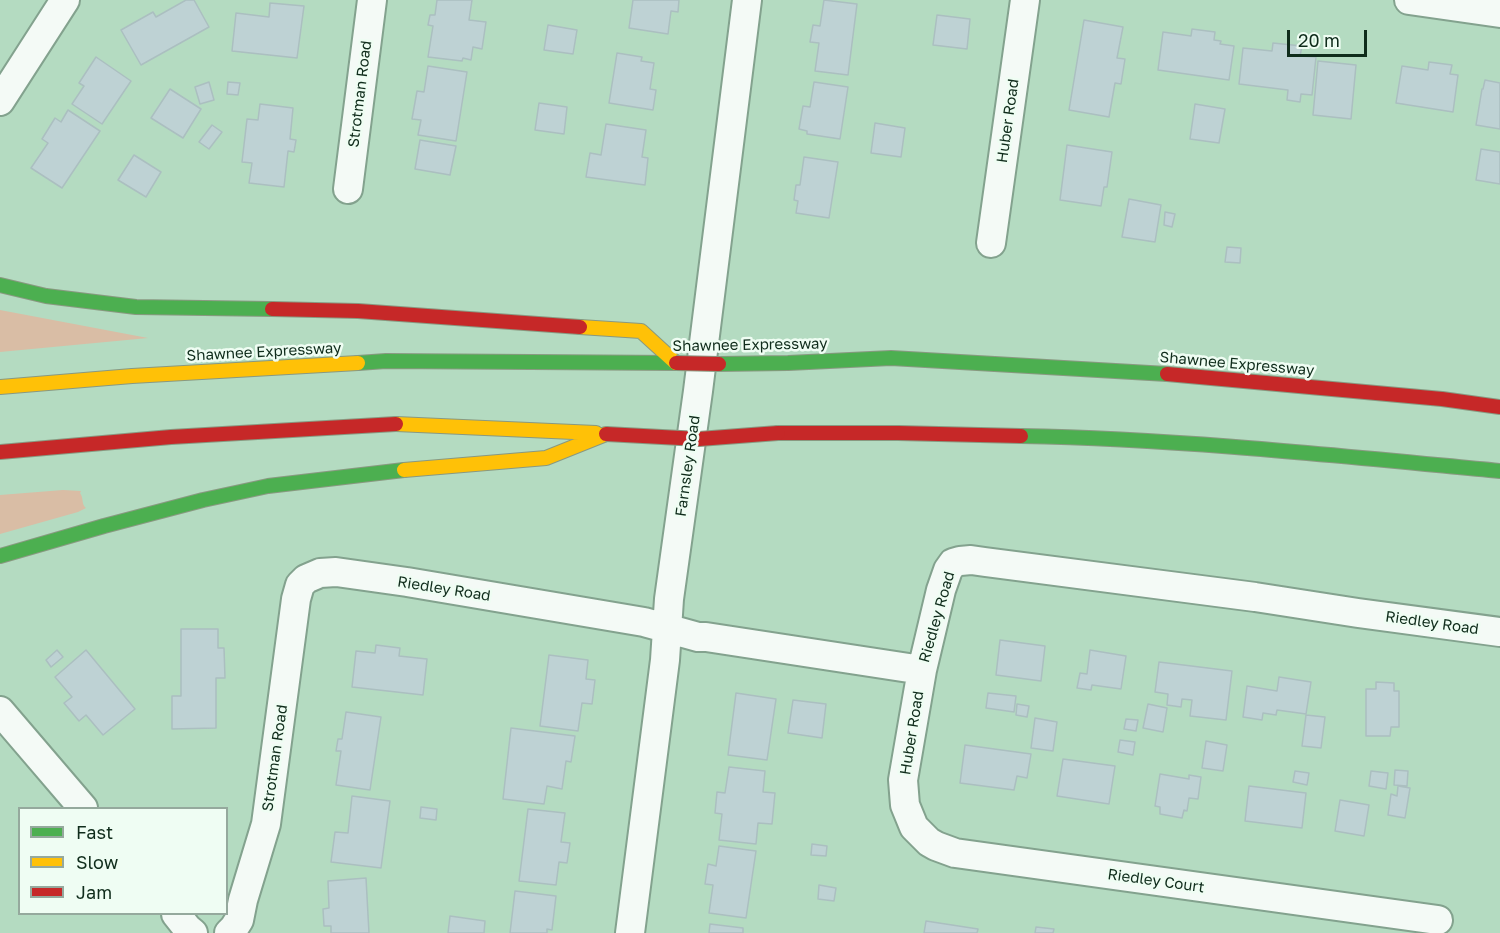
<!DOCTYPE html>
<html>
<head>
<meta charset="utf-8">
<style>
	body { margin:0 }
	#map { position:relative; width:1500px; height:933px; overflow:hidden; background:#b4dbc1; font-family:"Golos Text",sans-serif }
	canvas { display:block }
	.legend { position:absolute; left:18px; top:807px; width:210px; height:108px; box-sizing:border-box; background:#effdf3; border:2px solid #95a99d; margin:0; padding:8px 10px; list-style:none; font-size:18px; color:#0f2c1b }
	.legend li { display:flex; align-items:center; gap:12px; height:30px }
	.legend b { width:30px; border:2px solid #95a99d }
	.scale { position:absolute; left:1287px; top:30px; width:80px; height:27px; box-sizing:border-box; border:3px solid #0f2c1b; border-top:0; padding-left:8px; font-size:18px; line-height:21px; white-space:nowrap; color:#0f2c1b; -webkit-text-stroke:4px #effdf3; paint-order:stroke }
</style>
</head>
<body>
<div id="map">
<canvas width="1500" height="933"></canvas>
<ul class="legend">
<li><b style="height:8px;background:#4caf50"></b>Fast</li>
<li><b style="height:8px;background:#ffc107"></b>Slow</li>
<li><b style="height:8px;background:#c62828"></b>Jam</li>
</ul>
<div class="scale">20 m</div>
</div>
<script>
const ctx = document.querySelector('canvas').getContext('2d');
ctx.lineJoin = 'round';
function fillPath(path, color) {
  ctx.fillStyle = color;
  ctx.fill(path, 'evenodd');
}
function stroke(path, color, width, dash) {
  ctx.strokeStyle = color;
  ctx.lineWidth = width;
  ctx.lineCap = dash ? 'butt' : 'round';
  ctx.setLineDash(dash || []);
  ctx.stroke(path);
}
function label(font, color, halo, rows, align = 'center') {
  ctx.font = font + ' "Golos Text",sans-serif';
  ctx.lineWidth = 5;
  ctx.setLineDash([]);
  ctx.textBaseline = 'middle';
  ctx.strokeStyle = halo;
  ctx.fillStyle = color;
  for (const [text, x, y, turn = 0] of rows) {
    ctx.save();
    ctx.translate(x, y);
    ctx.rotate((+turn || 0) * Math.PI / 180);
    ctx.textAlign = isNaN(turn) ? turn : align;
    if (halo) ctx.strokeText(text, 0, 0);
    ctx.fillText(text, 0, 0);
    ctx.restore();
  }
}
const green = new Path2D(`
	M0,310L148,338L0,352Z
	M63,490L81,491L80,493C84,498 81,504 86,508L78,512L0,534V495Z`);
const building = new Path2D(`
	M186,0H194L209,27L141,65L121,30L153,12L156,17Z
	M437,0H472L469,20L486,22L482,49L473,47L471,60L463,58L462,61L428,57L433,26L428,25L430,15H435Z
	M633,0H679L678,12L671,11L668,34L629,28Z
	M824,0L857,4L848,75L815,71L819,43L810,42L813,25L820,26Z
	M270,3L304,6L297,58L232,51L236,13L269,17Z
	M937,15L970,19L967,49L933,45Z
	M1084,20L1123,27L1117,58L1125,59L1121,84L1115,83L1109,117L1069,110Z
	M548,25L577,30L573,54L544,50Z
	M1192,29L1215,32L1214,40L1221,41L1220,44L1234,46L1229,80L1158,70L1163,32L1191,36Z
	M1273,43L1302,46L1300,56L1316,57L1312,95L1301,94L1300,102L1287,100L1288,90L1239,84L1243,48L1272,51Z
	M617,53L642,57L641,61L654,63L650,89L656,90L653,110L609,103Z
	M96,57L131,81L102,124L72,104L84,86L79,83Z
	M1318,61L1356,65L1351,119L1313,115Z
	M1429,62L1452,65L1450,74L1458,75L1453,112L1396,103L1402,66L1428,70Z
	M428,66L467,72L456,141L418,135L421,120L412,119L417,91L424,92Z
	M1485,80L1500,83V129L1476,125L1482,89H1483Z
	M209,82L214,100L200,104L195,87Z
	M228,82L240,83L238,95L227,94Z
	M814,82L848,87L840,139L807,134V131L799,129L803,106L810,107Z
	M170,89L201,109L183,138L151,118Z
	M539,103L567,107L564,134L535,130Z
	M260,104L293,108L290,139L296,140L294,152L288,151L284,187L249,183L252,163L242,162L247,119L258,120Z
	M1195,104L1225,109L1219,143L1190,139Z
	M68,110L100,131L62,188L31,168L48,143L42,139L55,118L61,122Z
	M875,123L905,128L901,157L871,153Z
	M606,124L646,130L642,157L648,158L645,185L586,177L590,153L601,155Z
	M212,125L222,132L209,149L199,142Z
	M420,140L456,146L450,175L415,169Z
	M1067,145L1112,152L1107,187H1104L1101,206L1060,200Z
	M1481,149L1500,152V184L1476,180Z
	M134,155L161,172L146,197L118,180Z
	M804,157L838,162L829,218L796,213L798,201L794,200L796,185H800Z
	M1129,199L1161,205L1155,242L1122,237Z
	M1165,212L1175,214L1172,227L1164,225Z
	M1227,247L1241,248L1240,263L1225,262Z
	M181,629H218V648H224L225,678H216V728L172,729V696H181Z
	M1000,640L1045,646L1041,681L996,675Z
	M376,645L400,648L399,656L427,659L423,695L352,687L356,651L375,653Z
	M57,650L63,657L51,667L46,660Z
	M86,650L135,709L103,735L86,715L79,721L64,703L72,697L55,677Z
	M1090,650L1126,656L1121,689L1092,685L1091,690L1077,688L1080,673L1087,674Z
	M549,655L588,660L586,679L595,680L592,704L582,703L578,731L540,726Z
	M1159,662L1232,671L1226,720L1190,716L1192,700L1182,699L1181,707L1167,705L1168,694L1155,692Z
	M1279,677L1311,682L1306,714L1277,710L1276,715L1263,713L1262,720L1243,717L1247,686L1277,691Z
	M1376,682L1394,683V691H1399V727H1391L1390,736H1366V689H1376Z
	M736,693L776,699L767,760L728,755Z
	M988,693L1016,696L1014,712L986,708Z
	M793,700L826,704L822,738L788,733Z
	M1017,704L1029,706L1027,717L1016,715Z
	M1148,704L1167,708L1163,732L1143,728Z
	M346,712L381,717L370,790L336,785L341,751H336L338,739H342Z
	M1306,715L1325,717L1321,748L1302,746Z
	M1035,718L1057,722L1053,751L1031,748Z
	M1126,719L1138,720L1136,731L1124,729Z
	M511,728L575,736L571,762L566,761L562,789L547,786L544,804L503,799Z
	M1120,740L1135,742L1133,755L1118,752Z
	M1206,741L1227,745L1223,771L1202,768Z
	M965,745L1031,754L1027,778L1017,776L1014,790L960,783Z
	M1063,759L1115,766L1109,804L1057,796Z
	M729,767L765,771L763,792L775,793L772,824L758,823L756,844L719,840L722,814L715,813L717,792L725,793Z
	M1395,770L1408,771L1407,786L1394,785Z
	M1295,771L1309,773L1307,785L1293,782Z
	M1371,771L1388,773L1386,789L1369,786Z
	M1160,774L1189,779V775L1201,777L1198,799L1189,798L1187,811L1184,810L1182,818L1160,814V807L1155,806Z
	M1249,786L1306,793L1302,828L1245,821Z
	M1398,786L1410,788L1405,818L1388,815L1391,794L1397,796Z
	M352,796L390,801L381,868L331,862L335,832L348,833Z
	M1340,800L1369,805L1364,836L1335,831Z
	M421,807L437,809L436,820L420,818Z
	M528,809L565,813L561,842L570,843L567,863L559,862L556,885L519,881Z
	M812,844L827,846L826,856L811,855Z
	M719,846L756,851L746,918L709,913L713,885L705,884L708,864L716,866Z
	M366,878L369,933H331V926H324L323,909L329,908L328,881Z
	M819,885L836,888L834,901L818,899Z
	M515,891L556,896L552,930L547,929V933H510Z
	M450,916L485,921L484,933H448Z
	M926,921L978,929L977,933H924Z
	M710,924L743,928V933H709Z
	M1036,927L1054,929L1053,933H1035Z`);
const street = new Path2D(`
	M1409,0L1500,13
	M0,101L65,0
	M348,189L372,0
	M991,243L1025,0
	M0,711L83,808
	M176,914L187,928L193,933
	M1438,920L955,853L936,846L929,842L914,827L905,805L903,780L922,670L941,590L948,570L953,563L960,561L971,560L985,562L1255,597L1358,613L1500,632
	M229,933L234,928L239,920L243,900L266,824L296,599L300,585L306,579L320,573L336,572L407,582L644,622L698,637H706L922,670
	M630,933L665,660L669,599L698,391L747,0`);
const fast = new Path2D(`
	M0,285L46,296L136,307L272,309
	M358,363L386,361L676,363
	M719,364L788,363L891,358L1167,374
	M1021,436C1181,439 1341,456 1500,471
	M0,556L104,526L203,500L268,486L404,470`);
const slow = new Path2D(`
	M580,327L641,331L676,363
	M0,387L132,376L358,363
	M396,424L596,433
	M404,470L546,458L606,434`);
const jam = new Path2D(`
	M272,309L358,311L580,327
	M1167,374L1442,399L1500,407
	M778,433H898L1021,436
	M0,452L171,437L396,424`);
const jamBridge = new Path2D(`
	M676,363L719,364
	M606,434L699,439L778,433`);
const streetNames = [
	["Strotman Road",360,94,-83],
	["Huber Road",1008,121,-82],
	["Shawnee Expressway",750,345,-1],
	["Shawnee Expressway",264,352,-3],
	["Shawnee Expressway",1237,364,5],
	["Farnsley Road",688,466,-82],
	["Riedley Road",444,589,9],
	["Riedley Road",937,617,-74],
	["Riedley Road",1432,623,8],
	["Huber Road",912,733,-81],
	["Strotman Road",275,758,-82],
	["Riedley Court",1156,881,8]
];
fillPath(green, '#d9bda5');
fillPath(building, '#bed2d4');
stroke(building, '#abbfc0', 1.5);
stroke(street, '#83a28e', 32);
stroke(fast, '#899981', 16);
stroke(slow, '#899981', 16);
stroke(jam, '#899981', 16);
stroke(street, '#f4faf6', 28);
stroke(fast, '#4caf50', 14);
stroke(slow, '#ffc107', 14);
stroke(jam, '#c62828', 14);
stroke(jamBridge, '#899981', 16, []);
stroke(jamBridge, '#c62828', 14);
label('15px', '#0f2c1b', '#effdf3', streetNames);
</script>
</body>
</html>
